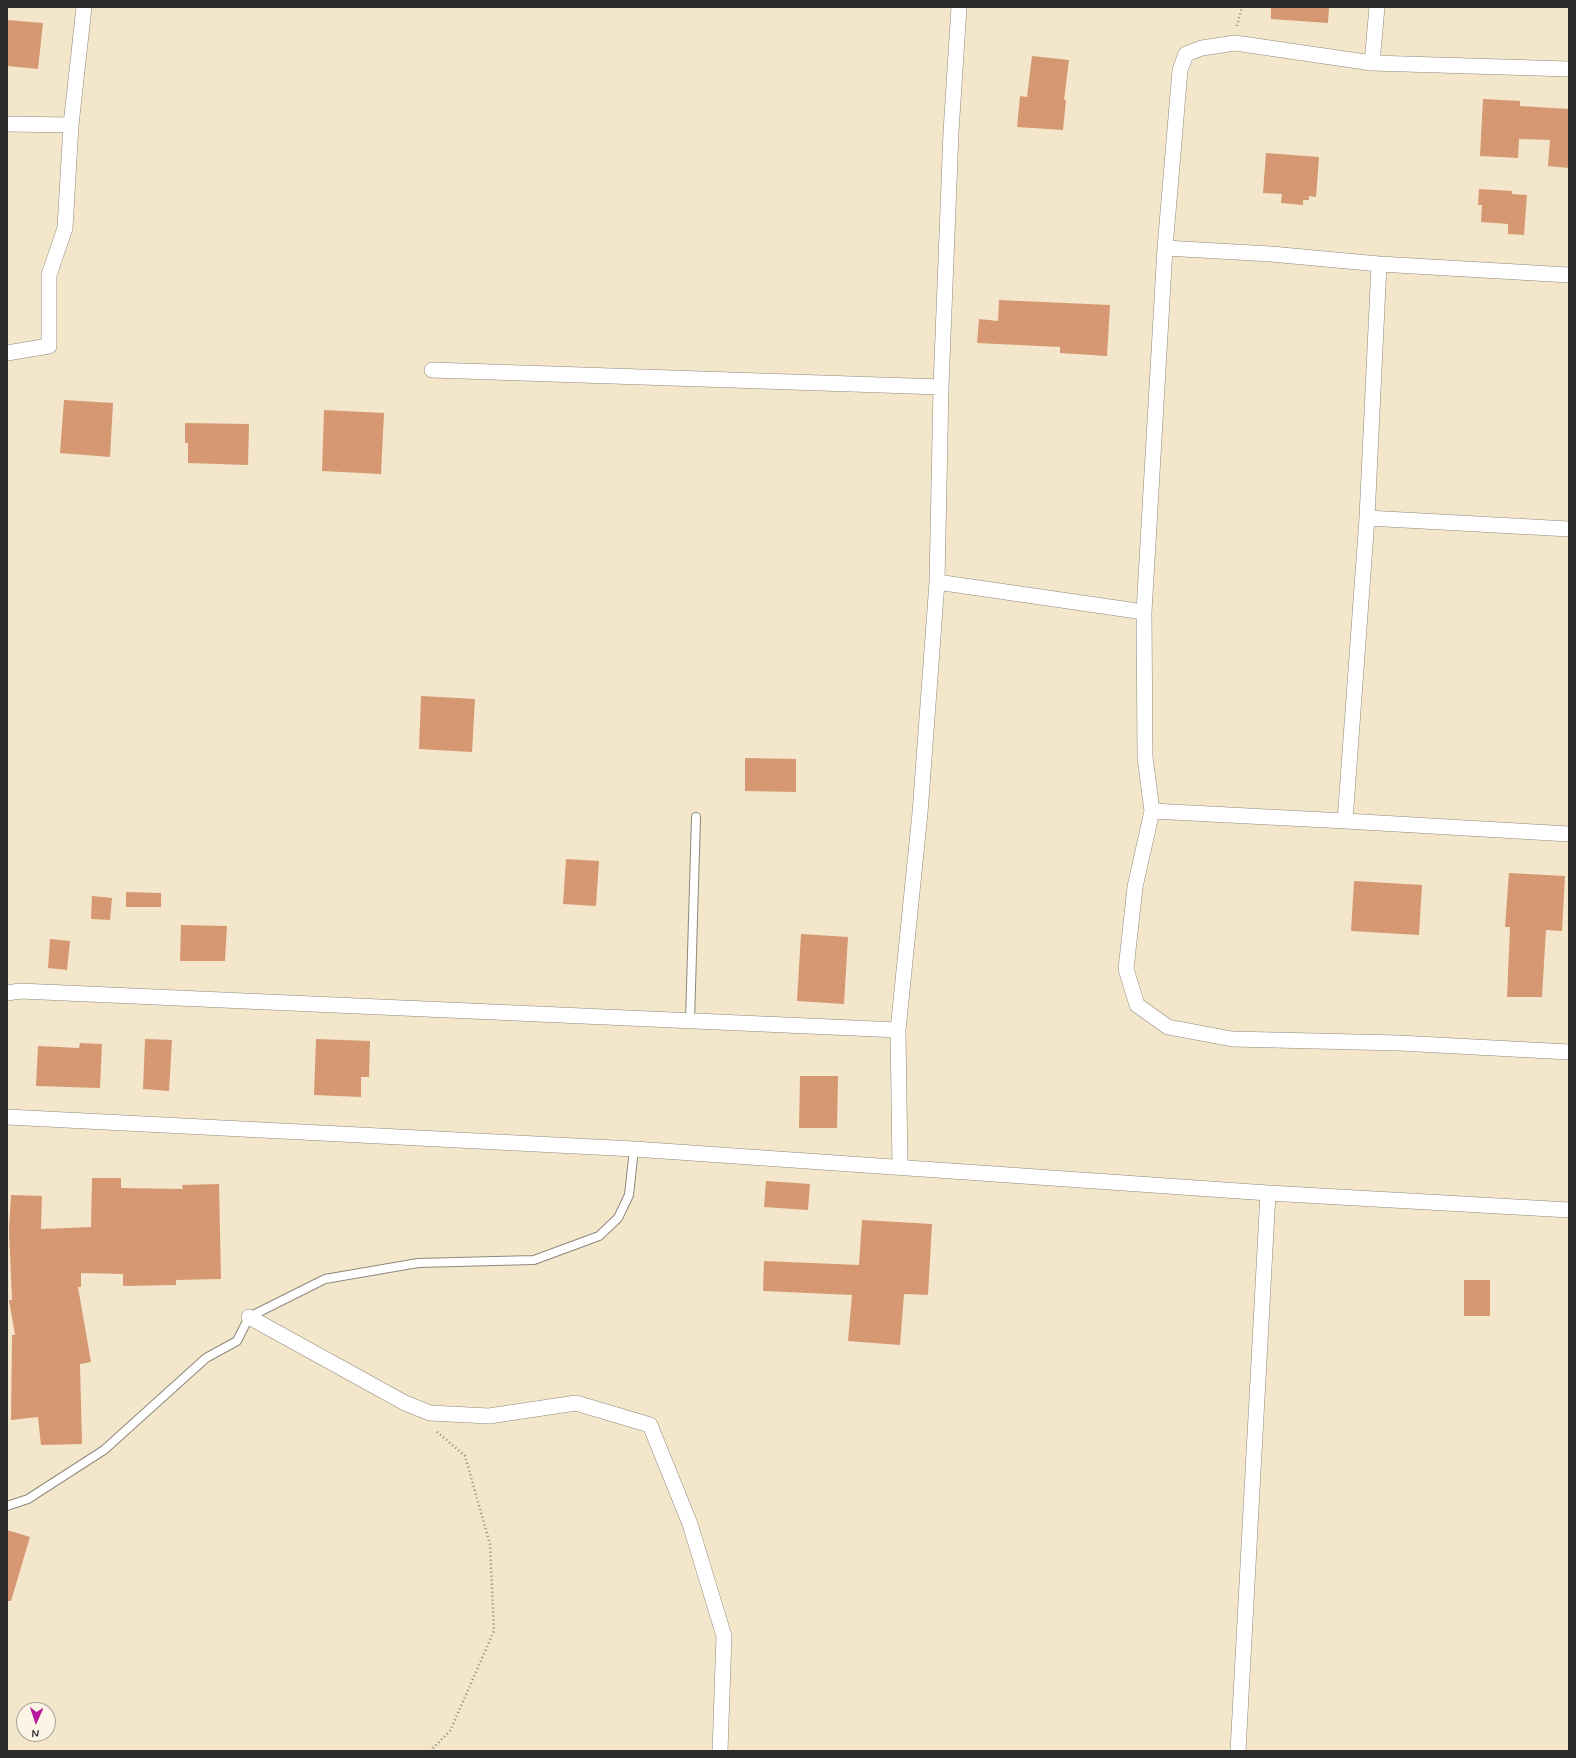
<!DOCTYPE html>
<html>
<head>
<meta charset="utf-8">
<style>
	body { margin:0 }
	#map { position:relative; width:1576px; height:1758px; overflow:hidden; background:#f3e6cb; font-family:Mynerve,sans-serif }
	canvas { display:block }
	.frame { position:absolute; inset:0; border:8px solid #2b2b2b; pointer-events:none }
	.north { position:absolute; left:16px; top:1702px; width:40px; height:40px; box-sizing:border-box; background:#fcf5e5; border:1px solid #a8a49b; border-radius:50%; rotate:183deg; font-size:11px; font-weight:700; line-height:16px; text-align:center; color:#2b2b2b }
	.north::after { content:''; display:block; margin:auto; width:14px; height:18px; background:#b5179e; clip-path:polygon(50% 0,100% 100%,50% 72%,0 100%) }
</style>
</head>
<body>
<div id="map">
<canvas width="1576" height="1758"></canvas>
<div class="frame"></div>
<div class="north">N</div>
</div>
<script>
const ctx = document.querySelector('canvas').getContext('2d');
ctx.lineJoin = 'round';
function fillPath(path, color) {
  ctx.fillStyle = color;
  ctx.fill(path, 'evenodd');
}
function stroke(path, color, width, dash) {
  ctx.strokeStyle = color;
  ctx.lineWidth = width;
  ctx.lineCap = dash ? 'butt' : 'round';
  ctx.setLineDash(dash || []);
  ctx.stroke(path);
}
const building = new Path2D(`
	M1271,7H1329L1328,23L1271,19Z
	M7,20L43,23L38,69L7,66Z
	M1032,56L1069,60L1064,100H1066L1063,130L1017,127L1020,96L1027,97Z
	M1483,99L1520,101V106L1569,109V168L1548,166L1550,140L1519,139L1518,158L1480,156Z
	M1266,153L1319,157L1316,197L1309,196V200H1303V205L1281,203L1282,194L1263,193Z
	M1479,189L1512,191V194L1527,195L1524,235L1508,234V224L1481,222L1482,205H1478Z
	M999,300L1110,305L1107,356L1060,353V347L977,343L979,319L998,321Z
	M64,400L113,403L110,457L60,453Z
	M324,410L384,413L381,474L322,471Z
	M185,423L249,424L248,465L188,463V443H185Z
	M421,696L475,699L472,752L419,749Z
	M745,758L796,759V792L745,791Z
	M566,859L599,861L596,906L563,904Z
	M1509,873L1565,876L1562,931L1546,930L1542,997H1507L1510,927H1505Z
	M1354,881L1422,885L1419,935L1351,931Z
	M126,892L161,893V907H126Z
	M92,896L112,898L110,920L91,919Z
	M181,925L227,926L225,961H180Z
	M801,934L848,937L844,1004L797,1001Z
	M50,939L70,941L67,970L48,968Z
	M145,1039L172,1040L169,1091L143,1089Z
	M316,1039L370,1041L369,1077H361V1097L314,1095Z
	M80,1043L102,1044L100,1088L36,1086L38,1046L79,1048Z
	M800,1076H838L837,1128H799Z
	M92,1178H121V1188L183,1189L182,1185L219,1184L221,1279L176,1280V1285L123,1286V1274L81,1273V1287H78L91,1362L80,1364L82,1444L41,1445L38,1417L11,1420L12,1335H15L9,1300H12L9,1230L11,1195L42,1196L41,1229L91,1227Z
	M766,1181L810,1184L808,1210L764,1207Z
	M862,1220L932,1224L928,1295L904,1294L900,1345L848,1341L852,1295L763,1291L764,1261L859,1265Z
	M1464,1280H1490V1316H1464Z
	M7,1530L30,1537L11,1601H7Z`);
const path = new Path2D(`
	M1237,26L1242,7
	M430,1751L450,1731L494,1631L490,1544L465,1456L435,1430`);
const service = new Path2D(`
	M690,1021L696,817
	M7,1506L28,1499L104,1450L206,1358L237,1341L249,1317L325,1279L418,1263L534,1260L599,1236L618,1218L629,1195L634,1149`);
const minor = new Path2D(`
	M1372,63L1377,7
	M7,124L71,125
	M1165,248L1271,254L1379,264L1569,275
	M1379,264L1367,518L1345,821L1152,811L1145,757L1144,612L1165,248L1180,70L1186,54L1202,48L1235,43L1372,63L1569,69
	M7,353L49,346V275L65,228L71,125L84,7
	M432,370L941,387
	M1367,518L1569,529
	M937,582L1144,612
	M1152,811L1135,887L1126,969L1137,1005L1168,1027L1232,1039L1399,1043L1569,1052
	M1345,821L1569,834
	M7,993L20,991L898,1030L900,1167
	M898,1030L920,813L937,582L941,387L951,132L959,7
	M7,1117L634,1149L1268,1193L1569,1210
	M249,1317L405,1403L430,1413L489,1416L576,1403L650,1425L690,1524L724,1636L720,1751
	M1238,1751L1268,1193`);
fillPath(building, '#d59872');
stroke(service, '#8f887b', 10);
stroke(minor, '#8f887b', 16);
stroke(path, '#8f887b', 2.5, [1, 3]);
stroke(service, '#fff', 8);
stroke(minor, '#fff', 15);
</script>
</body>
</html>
